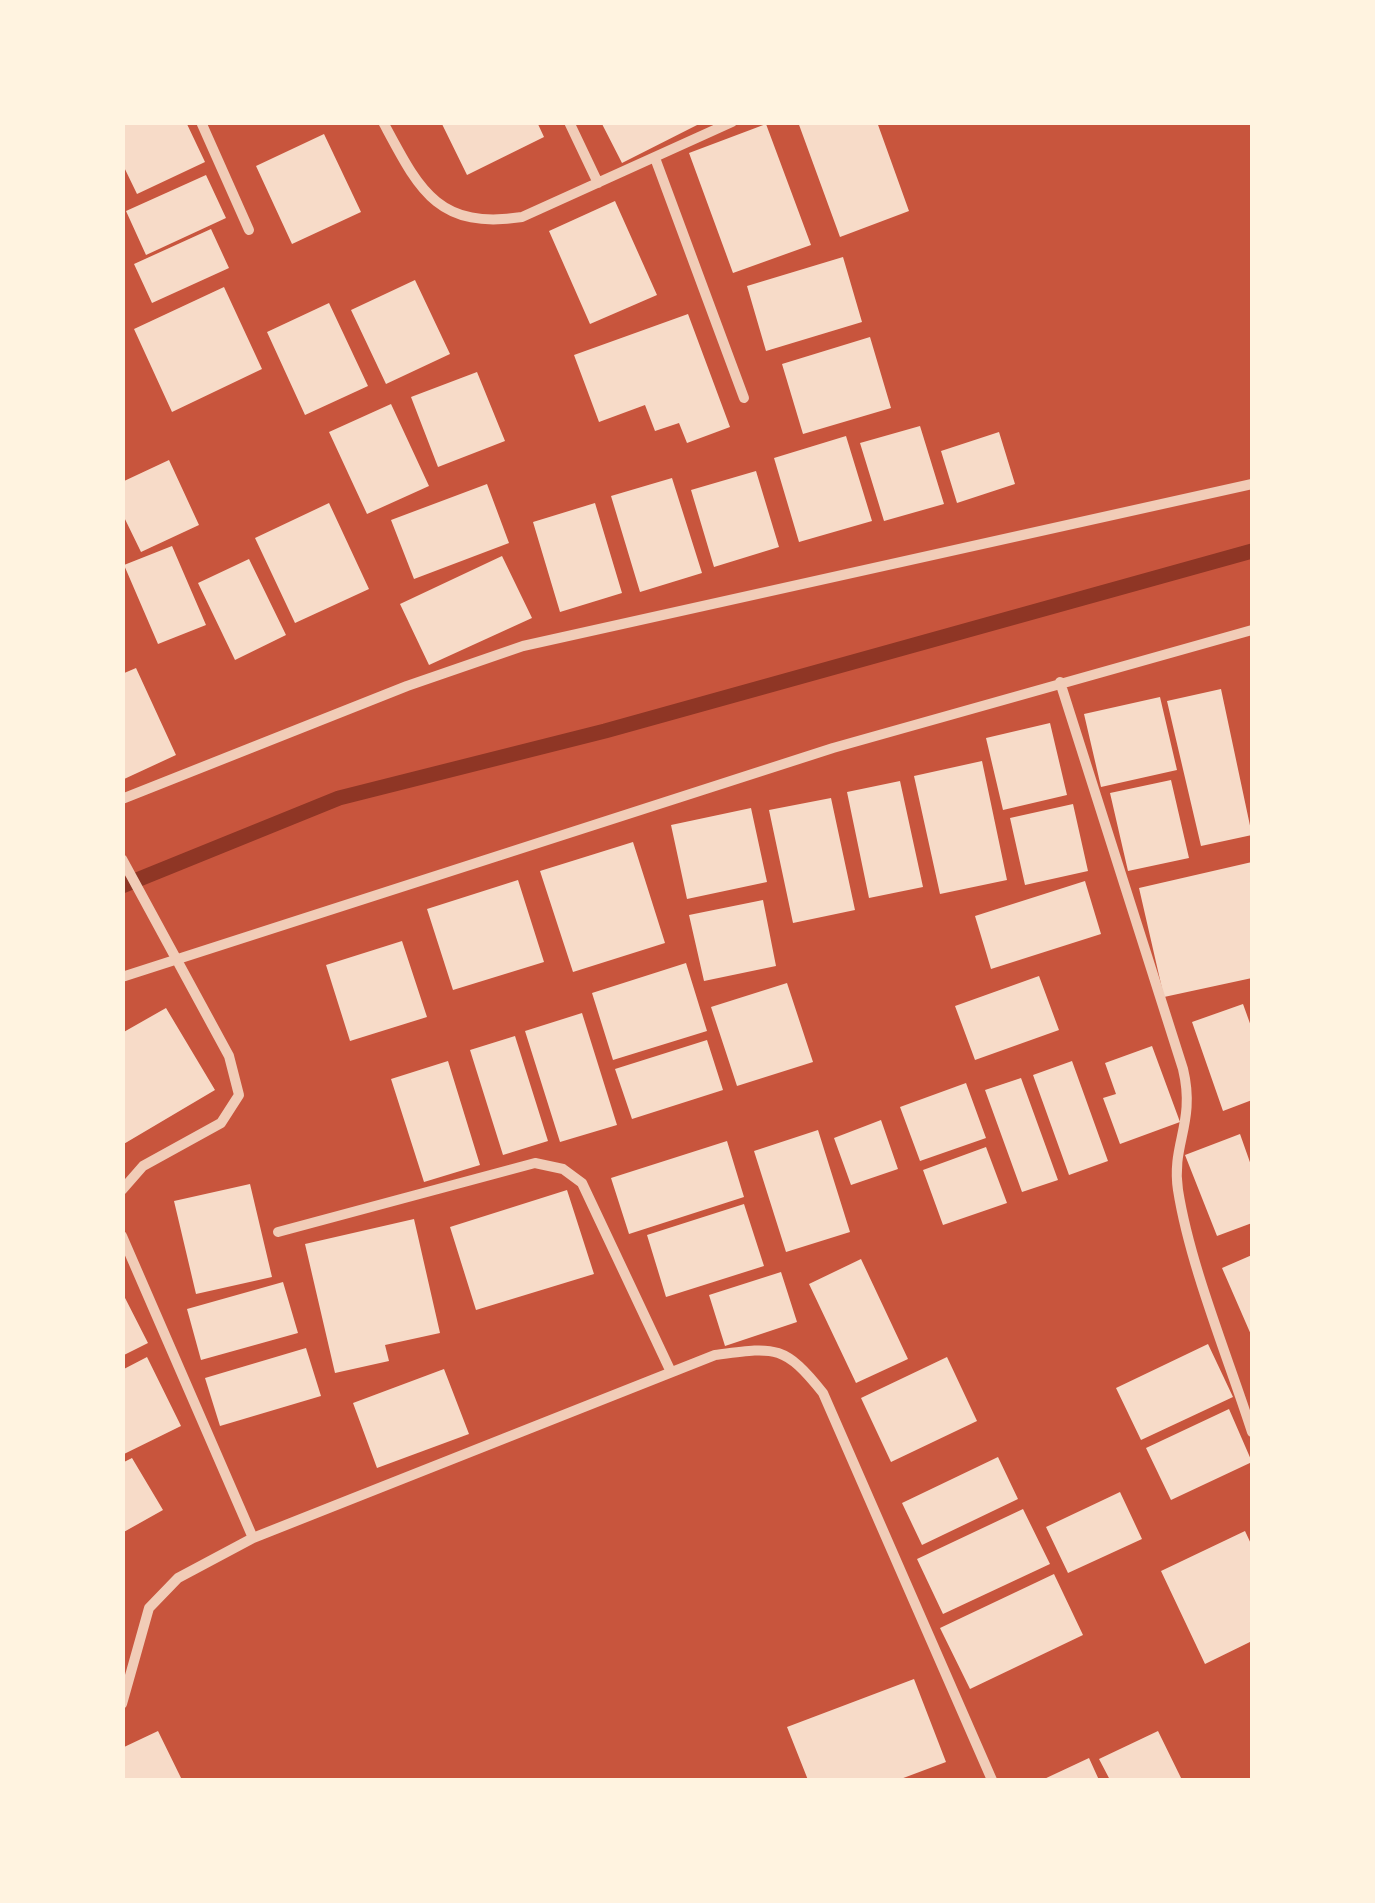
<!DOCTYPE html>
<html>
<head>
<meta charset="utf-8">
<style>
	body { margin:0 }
	#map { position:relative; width:1375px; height:1903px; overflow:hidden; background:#c8553d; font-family:"DejaVu Sans",sans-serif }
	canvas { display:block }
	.frame { position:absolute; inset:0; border:125px solid #fff3e0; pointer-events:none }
</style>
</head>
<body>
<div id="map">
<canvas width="1375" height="1903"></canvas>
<div class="frame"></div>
</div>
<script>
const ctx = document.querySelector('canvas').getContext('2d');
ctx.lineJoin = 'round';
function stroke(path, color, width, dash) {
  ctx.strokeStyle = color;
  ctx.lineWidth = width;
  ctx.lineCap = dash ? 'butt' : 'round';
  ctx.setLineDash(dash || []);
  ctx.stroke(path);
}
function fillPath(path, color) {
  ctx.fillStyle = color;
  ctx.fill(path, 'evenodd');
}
const stream = new Path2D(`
	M122,886L339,798L605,731L1252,551`);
const building = new Path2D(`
	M122,122H186L205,162L137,194L122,163Z
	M441,122H537L544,137L467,175Z
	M601,122H703L622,163Z
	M798,122H877L909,211L840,237Z
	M766,124L811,245L733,273L689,153Z
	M324,134L361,212L292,244L256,166Z
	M206,175L226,218L146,255L126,211Z
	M615,201L657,295L590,324L549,231Z
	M211,229L229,268L152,303L134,264Z
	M843,257L862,322L766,351L747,286Z
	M415,280L450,354L386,384L351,310Z
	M224,287L262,369L172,412L134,329Z
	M329,303L368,386L305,415L267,332Z
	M688,314L730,427L687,443L679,423L655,431L645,405L599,422L574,355Z
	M870,337L891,408L803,434L782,364Z
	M477,372L505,441L438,467L411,397Z
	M391,404L429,486L367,514L329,432Z
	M920,426L944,504L884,521L860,443Z
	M999,432L1015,484L957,503L941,451Z
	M846,436L872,521L799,542L774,458Z
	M169,460L199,525L141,552L122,513V482Z
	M756,471L779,547L714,567L691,490Z
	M672,478L702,573L640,592L611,496Z
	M487,484L509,543L414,579L391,520Z
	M329,503L369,589L295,623L255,538Z
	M595,503L622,593L560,612L533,522Z
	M172,546L206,625L158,644L124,565Z
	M502,556L532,618L429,665L400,604Z
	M249,559L286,635L235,660L198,583Z
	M136,668L176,755L122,780V674Z
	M1221,689L1252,835L1201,846L1167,701Z
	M1160,697L1177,770L1101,787L1084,714Z
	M1050,723L1067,795L1003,810L986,738Z
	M982,761L1007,880L940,894L914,776Z
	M1171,780L1189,858L1128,871L1110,793Z
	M900,781L923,887L869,898L847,792Z
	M831,798L855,910L793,923L769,810Z
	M1073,804L1088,871L1025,885L1010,818Z
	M751,808L767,882L687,899L671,825Z
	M633,842L665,943L573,972L540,871Z
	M1252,862V978L1164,997L1139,888Z
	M518,880L544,962L453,990L427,909Z
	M1085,881L1101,934L991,969L975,916Z
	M763,900L776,966L704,981L689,915Z
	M402,941L427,1017L350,1041L326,965Z
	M686,963L707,1031L613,1060L592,993Z
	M1039,976L1059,1030L975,1060L955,1006Z
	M787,983L813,1062L737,1086L711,1007Z
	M1243,1004L1252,1029V1100L1223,1111L1192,1022Z
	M166,1008L215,1090L122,1145V1033Z
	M582,1013L617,1125L560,1142L525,1031Z
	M515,1036L548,1141L503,1155L470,1050Z
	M707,1040L723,1090L632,1119L615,1069Z
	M1152,1046L1180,1122L1120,1144L1103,1098L1116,1094L1105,1063Z
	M448,1061L480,1165L424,1182L391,1079Z
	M1072,1061L1108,1161L1069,1175L1033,1075Z
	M1021,1078L1058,1180L1022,1192L985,1090Z
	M966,1083L986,1138L920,1161L900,1107Z
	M881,1120L898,1169L851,1185L834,1138Z
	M818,1130L850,1232L786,1252L754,1151Z
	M1240,1134L1252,1168V1223L1217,1236L1185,1155Z
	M727,1141L744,1197L629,1234L611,1178Z
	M986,1147L1007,1203L943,1225L923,1170Z
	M250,1184L272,1277L196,1294L174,1201Z
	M567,1190L594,1274L476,1310L450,1227Z
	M744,1204L764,1266L666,1297L647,1235Z
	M414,1219L440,1333L385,1345L389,1361L335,1373L305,1244Z
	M1252,1255V1337L1222,1268Z
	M861,1259L908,1359L856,1383L809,1284Z
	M781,1272L797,1322L725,1346L709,1295Z
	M283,1282L298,1333L201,1360L187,1309Z
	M122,1292L148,1343L122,1356Z
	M1208,1344L1233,1397L1141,1440L1116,1388Z
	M306,1348L321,1396L220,1426L205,1378Z
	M147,1357L181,1426L122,1455V1370Z
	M947,1357L977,1421L891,1462L861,1398Z
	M444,1369L469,1434L377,1468L353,1403Z
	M1229,1409L1252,1462L1171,1500L1146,1448Z
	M998,1457L1018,1499L922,1545L902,1503Z
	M132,1458L163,1510L122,1533V1463Z
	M1120,1492L1142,1539L1068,1573L1046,1527Z
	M1023,1509L1050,1564L943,1614L917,1559Z
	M1245,1531L1252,1546V1641L1205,1664L1161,1571Z
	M1054,1574L1083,1635L970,1689L940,1628Z
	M914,1679L946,1762L898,1780H808L787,1727Z
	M158,1731L182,1780H122V1748Z
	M1158,1731L1182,1780H1110L1099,1759Z
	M1089,1758L1099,1780H1042Z`);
const minor = new Path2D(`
	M201,122L249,230
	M383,122C419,189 437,230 522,217L732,122
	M569,122L598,183
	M655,158L744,398
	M1060,682L1183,1069C1196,1123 1171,1144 1178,1190C1190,1266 1228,1357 1252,1432
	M122,799L407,686L523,646L1252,484
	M122,859L229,1056L239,1095L221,1123L143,1166L122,1190
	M122,977L833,748L1252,630
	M278,1232L535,1163L563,1169L582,1183L671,1372
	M122,1236L253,1538
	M122,1704L149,1608L178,1578L253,1538L715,1355C775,1347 784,1344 823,1393L992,1780`);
stroke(stream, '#8f3625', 15);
fillPath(building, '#f7dbc8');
stroke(minor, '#f1ccb7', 10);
</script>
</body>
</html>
